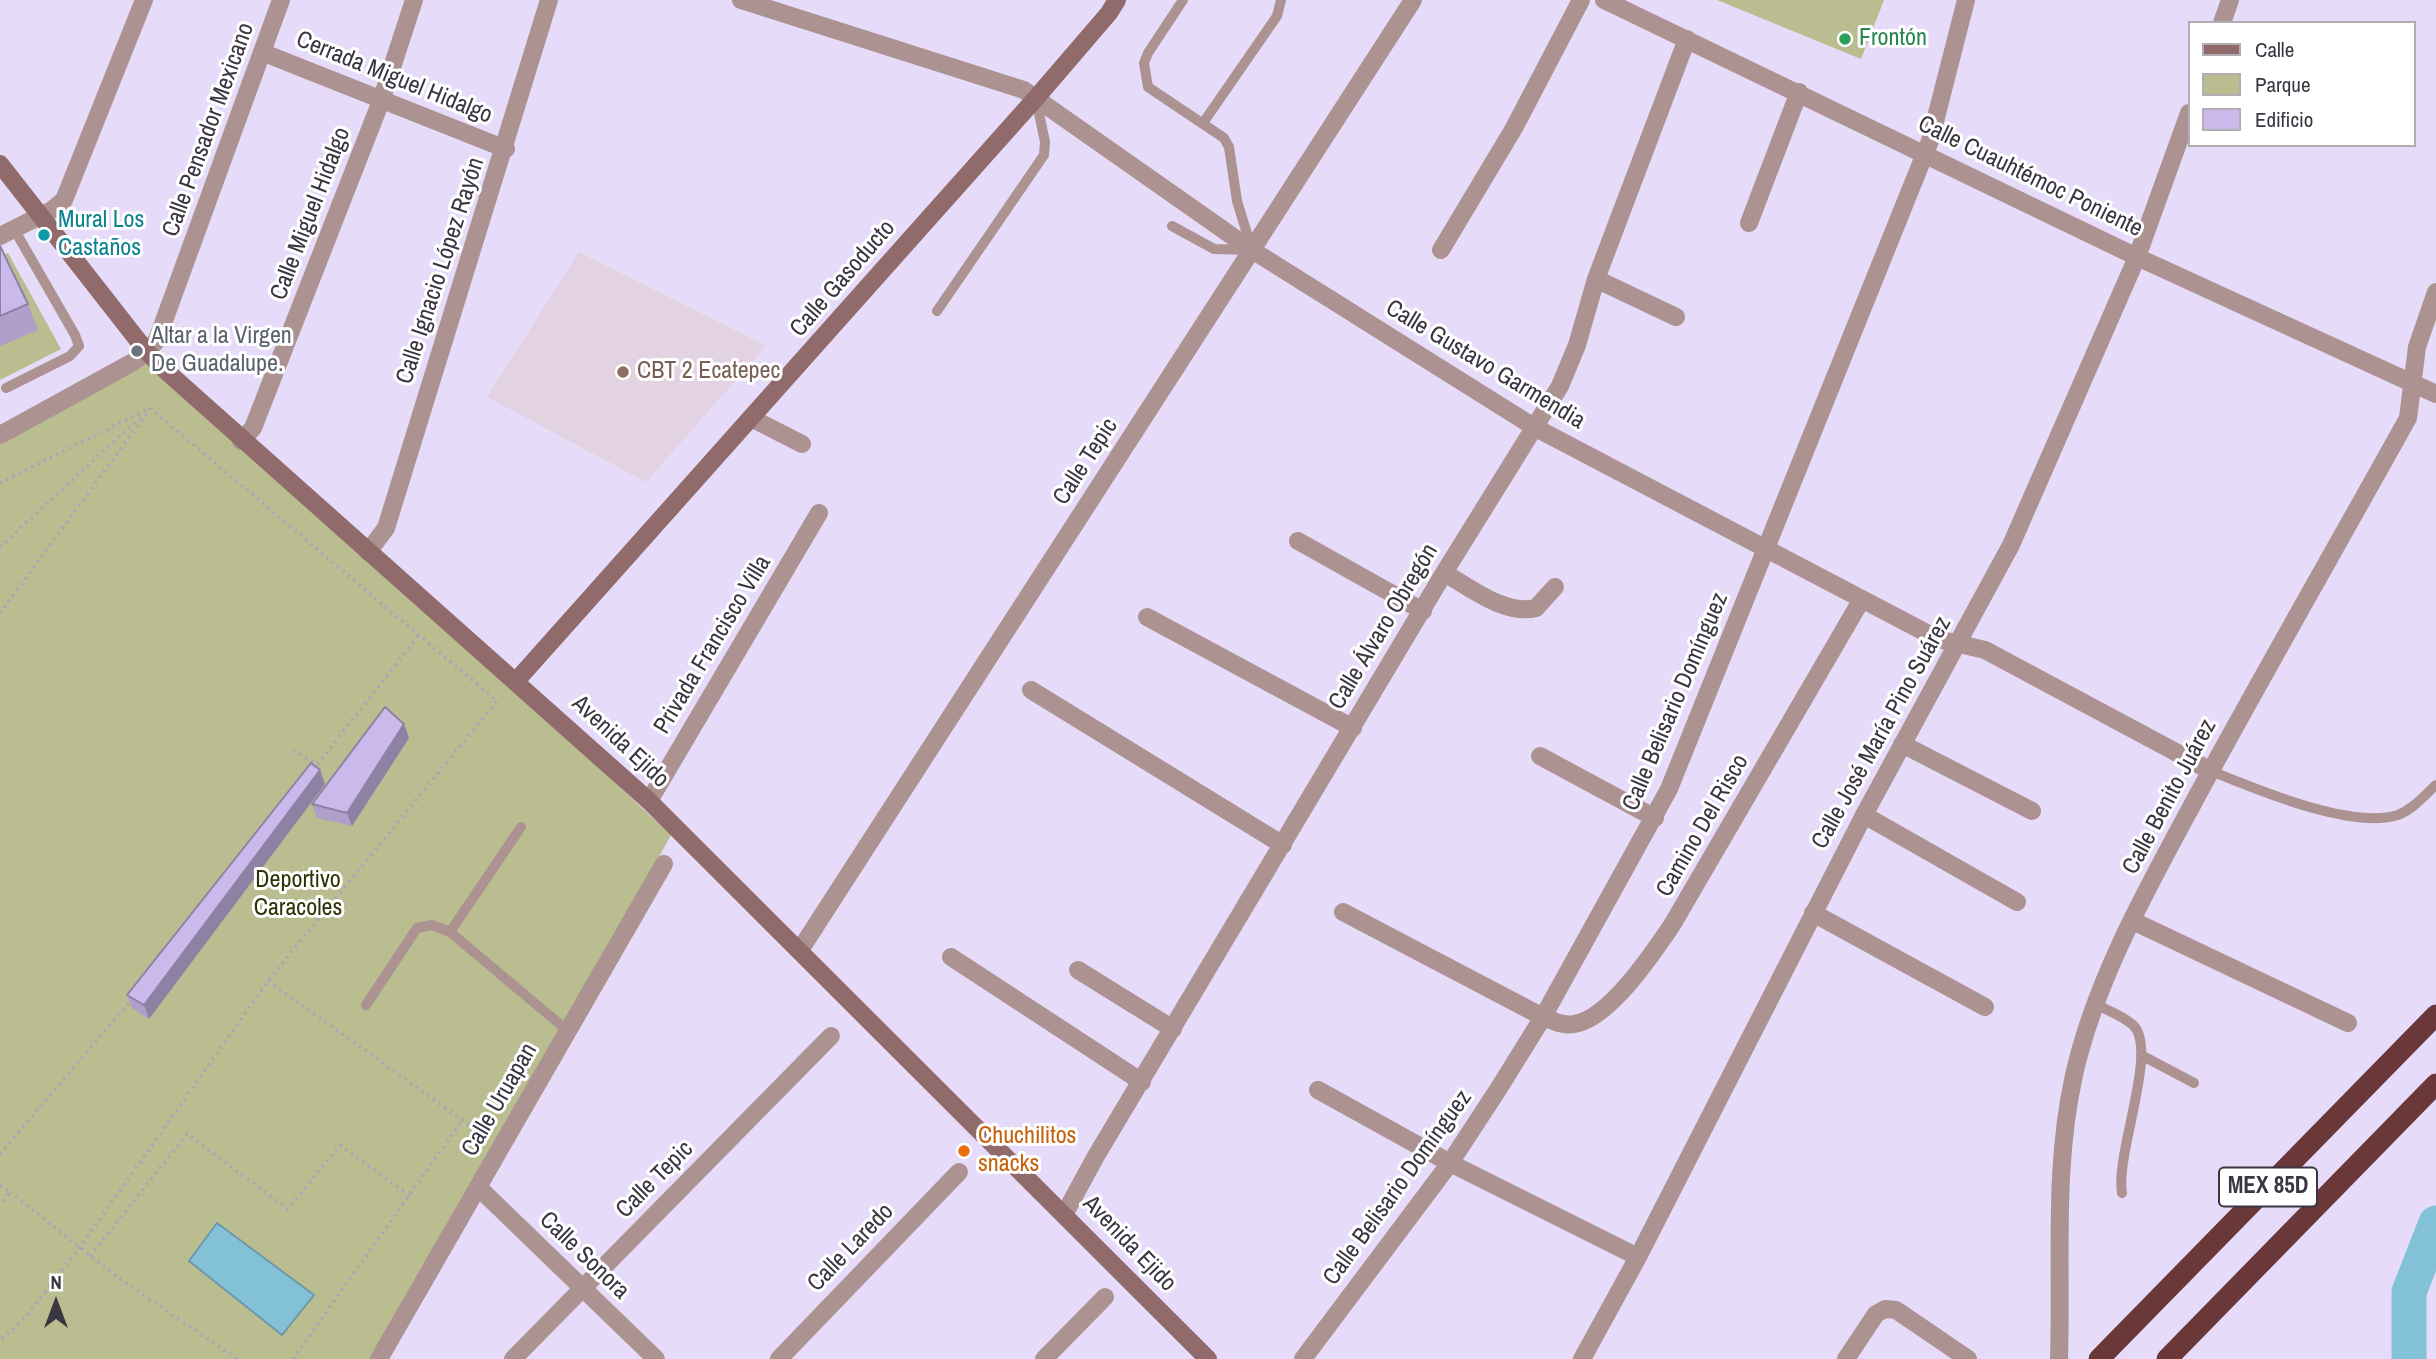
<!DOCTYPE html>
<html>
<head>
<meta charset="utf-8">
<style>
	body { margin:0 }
	#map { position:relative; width:2436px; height:1359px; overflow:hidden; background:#e6dcfa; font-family:"Archivo Narrow",sans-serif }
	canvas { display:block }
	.legend { position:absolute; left:2188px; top:21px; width:228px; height:126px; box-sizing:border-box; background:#fff; border:2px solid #b0aeb3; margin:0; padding:9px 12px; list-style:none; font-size:21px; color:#393541 }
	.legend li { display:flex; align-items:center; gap:14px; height:35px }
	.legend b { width:35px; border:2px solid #b0aeb3 }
	.north { position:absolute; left:21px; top:1268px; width:70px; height:70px; -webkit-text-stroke:5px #fff; paint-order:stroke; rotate:0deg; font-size:19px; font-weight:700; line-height:28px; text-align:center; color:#393541 }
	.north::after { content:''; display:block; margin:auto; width:24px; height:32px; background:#393541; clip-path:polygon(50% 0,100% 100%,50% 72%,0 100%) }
</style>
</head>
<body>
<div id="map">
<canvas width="2436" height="1359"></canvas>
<ul class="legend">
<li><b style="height:9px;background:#916b6b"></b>Calle</li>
<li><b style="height:19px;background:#b9bd8f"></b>Parque</li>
<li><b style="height:19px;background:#cbb9eb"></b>Edificio</li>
</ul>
<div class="north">N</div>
</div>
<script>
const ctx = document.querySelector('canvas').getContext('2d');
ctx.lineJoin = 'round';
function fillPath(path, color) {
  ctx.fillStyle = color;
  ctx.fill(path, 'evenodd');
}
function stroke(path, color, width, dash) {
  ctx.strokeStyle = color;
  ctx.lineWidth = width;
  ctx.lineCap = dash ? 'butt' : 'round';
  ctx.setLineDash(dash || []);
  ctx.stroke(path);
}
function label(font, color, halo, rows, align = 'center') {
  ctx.font = font + ' "Archivo Narrow",sans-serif';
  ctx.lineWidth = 6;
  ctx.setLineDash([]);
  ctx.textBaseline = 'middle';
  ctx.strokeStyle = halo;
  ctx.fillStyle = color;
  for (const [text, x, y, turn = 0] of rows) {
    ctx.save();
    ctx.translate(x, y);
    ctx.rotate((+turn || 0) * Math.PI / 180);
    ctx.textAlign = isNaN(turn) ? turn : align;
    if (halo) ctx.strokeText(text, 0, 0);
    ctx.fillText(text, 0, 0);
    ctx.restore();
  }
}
const education = new Path2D(`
	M579,252L766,346L646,482L487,397Z`);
const green = new Path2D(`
	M1717,0H1884L1861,59Z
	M8,253L61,349L0,380V256Z
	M157,355L671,835L383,1359H0V441Z`);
const water = new Path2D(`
	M217,1223L314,1295L282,1335L189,1261Z`);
const river = new Path2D(`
	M2409,1359V1292L2436,1223`);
const path = new Path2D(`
	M0,483L150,408L497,701L268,981L80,1247L25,1318L0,1340
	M0,547L143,415
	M0,613L150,409
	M293,751L317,764
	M313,770L418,636
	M268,981L486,1137
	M0,1154L133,998
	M0,1186L10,1192L0,1205
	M10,1192L120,1279L237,1359
	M90,1256L187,1134L288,1209L340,1145L410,1196
	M293,1359L462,1121`);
const service = new Path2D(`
	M1203,123L1277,16L1281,0
	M1172,226L1214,249L1252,250L1237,201L1229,147L1224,138L1148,87L1144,63L1148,53L1183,0
	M937,311L1044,155L1045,142L1036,99
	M6,388L70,356L79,346L75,335L14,229
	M2211,771C2256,789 2351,830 2398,815C2413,809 2424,796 2436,785
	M450,932L521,827
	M2095,1004C2107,1010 2123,1016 2133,1025C2159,1049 2115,1154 2122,1193
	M366,1005L417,928L432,925L450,932L568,1031
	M2141,1055L2194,1083`);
const minor = new Path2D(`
	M741,0L1024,90L1252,250L1534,427L1938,639L1985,650L2211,771
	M1604,0L2137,257L2436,394
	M2222,23L2230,0
	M264,53L506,149
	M1749,223L1799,92
	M0,236L52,210L64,200L144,0
	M1441,250L1514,128L1581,0
	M1596,279L1676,317
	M753,419L802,444
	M0,435L133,362L147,352L157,340L281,0
	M241,441L253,428L381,101L414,0
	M1298,541L1423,611
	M368,552L386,528L549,0
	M1444,573C1470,587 1505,616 1536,608L1555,587
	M1147,617L1353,728
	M1031,690L1283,845
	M1902,744L2032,811
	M1540,756L1655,818
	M649,801L819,513
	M1864,815L2017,902
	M1343,912L1543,1017C1554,1021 1563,1026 1574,1024C1609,1019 1653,953 1672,925L1862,599
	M1813,913L1985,1007
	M2133,921L2348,1023
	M800,950L1413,0
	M951,957L1142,1082
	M1078,970L1173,1029
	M1318,1090L1450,1163L1638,1257
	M479,1188L656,1359
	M1065,1213L1096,1156L1444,573L1560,386L1577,345L1596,279L1687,39
	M379,1359L664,864
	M513,1359L831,1036
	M779,1359L959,1172
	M1044,1359L1105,1297
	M1303,1359L1450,1163L1499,1088L1543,1017L1669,789L1930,141L1966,0
	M1582,1359L1638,1257L1864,815L2011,545L2137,257L2189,113
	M1846,1359L1876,1314L1885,1309L1896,1310L1968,1359`);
const tertiary = new Path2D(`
	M2059,1359C2062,1264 2053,1169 2074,1075C2096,977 2150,884 2197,796C2266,669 2338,544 2408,418L2417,347L2436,292`);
const secondary = new Path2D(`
	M0,164L147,352L165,370L649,801L1208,1359
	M517,680L1036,98L1109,13L1117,0`);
const motorway = new Path2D(`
	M2099,1359L2436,1015
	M2167,1359L2436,1084`);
const wall = new Path2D(`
	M0,246L28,304L38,330L0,346Z
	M404,724L409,738L352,826L317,818L312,804Z
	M325,784L149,1019L132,1008L127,995Z`);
const shadedWall = new Path2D(`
	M404,724L409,738L352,826L347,813Z
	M320,770L325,784L149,1019L144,1005Z`);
const building = new Path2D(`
	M0,246L28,304L0,316Z
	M385,707L404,724L347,813L312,804Z
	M311,763L320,770L144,1005L127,995Z`);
const markers = [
	[1845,39,7,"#2e9e5b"],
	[44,235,7,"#0f9aa8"],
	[137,351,7,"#6b7280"],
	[623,372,7,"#8d6e63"],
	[964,1151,7,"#e8710a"]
];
const shields = [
	[2268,1187,98]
];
const shieldNames = [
	["MEX 85D",2268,1187]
];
const leisureNames = [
	["Frontón",1859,39]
];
const streetNames = [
	["Cerrada Miguel Hidalgo",394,78,22],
	["Calle Pensador Mexicano",209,130,-70],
	["Calle Cuauhtémoc Poniente",2030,177,26],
	["Calle Miguel Hidalgo",311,214,-69],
	["Calle Ignacio López Rayón",441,271,-72],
	["Calle Gasoducto",843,279,-49],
	["Calle Gustavo Garmendia",1485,365,31],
	["Calle Tepic",1086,462,-57],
	["Calle Álvaro Obregón",1384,627,-59],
	["Privada Francisco Villa",713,645,-59],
	["Calle Belisario Domínguez",1676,702,-67],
	["Calle José María Pino Suárez",1882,733,-61],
	["Avenida Ejido",620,742,43],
	["Calle Benito Juárez",2170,797,-62],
	["Camino Del Risco",1703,826,-60],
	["Calle Uruapan",500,1100,-60],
	["Calle Tepic",655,1180,-45],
	["Calle Belisario Domínguez",1398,1188,-54],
	["Avenida Ejido",1129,1244,46],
	["Calle Laredo",851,1248,-46],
	["Calle Sonora",584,1256,44]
];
const cultureNames = [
	["Mural Los",58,221],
	["Castaños",58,249]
];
const worshipNames = [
	["Altar a la Virgen",151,337],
	["De Guadalupe.",151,365]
];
const educationNames = [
	["CBT 2 Ecatepec",637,372]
];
const parkNames = [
	["Deportivo",298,881],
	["Caracoles",298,909]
];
const foodNames = [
	["Chuchilitos",978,1137],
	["snacks",978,1165]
];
fillPath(education, '#e3d2e2');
fillPath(green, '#b9bd8f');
fillPath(water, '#83c1d7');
stroke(water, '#6d97aa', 2);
stroke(river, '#83c1d7', 35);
stroke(path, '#aba3bb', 3.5, [2, 5]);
stroke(service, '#ac9291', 10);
stroke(minor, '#ac9291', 18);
stroke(tertiary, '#ac9291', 18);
stroke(secondary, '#916b6b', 18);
stroke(motorway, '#6a3839', 21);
fillPath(wall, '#af9fca');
fillPath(shadedWall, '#8e82a4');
fillPath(building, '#cbb9eb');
stroke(building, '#8e82a4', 2);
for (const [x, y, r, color] of markers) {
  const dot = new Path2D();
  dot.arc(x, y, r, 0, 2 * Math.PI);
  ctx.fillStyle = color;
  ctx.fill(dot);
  stroke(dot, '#fff', 2.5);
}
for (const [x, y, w] of shields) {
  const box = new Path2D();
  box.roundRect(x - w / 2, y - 19.5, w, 39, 5);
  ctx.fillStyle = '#fff';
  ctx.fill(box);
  stroke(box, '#393541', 2);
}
label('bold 23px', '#393541', null, shieldNames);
label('24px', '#27864d', '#fff', leisureNames, 'left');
label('24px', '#393541', '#fff', streetNames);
label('24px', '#0d838f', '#fff', cultureNames, 'left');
label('24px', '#5b616d', '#fff', worshipNames, 'left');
label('24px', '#785e54', '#fff', educationNames, 'left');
label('24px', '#303106', '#fff', parkNames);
label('24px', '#c56008', '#fff', foodNames, 'left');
</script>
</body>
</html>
